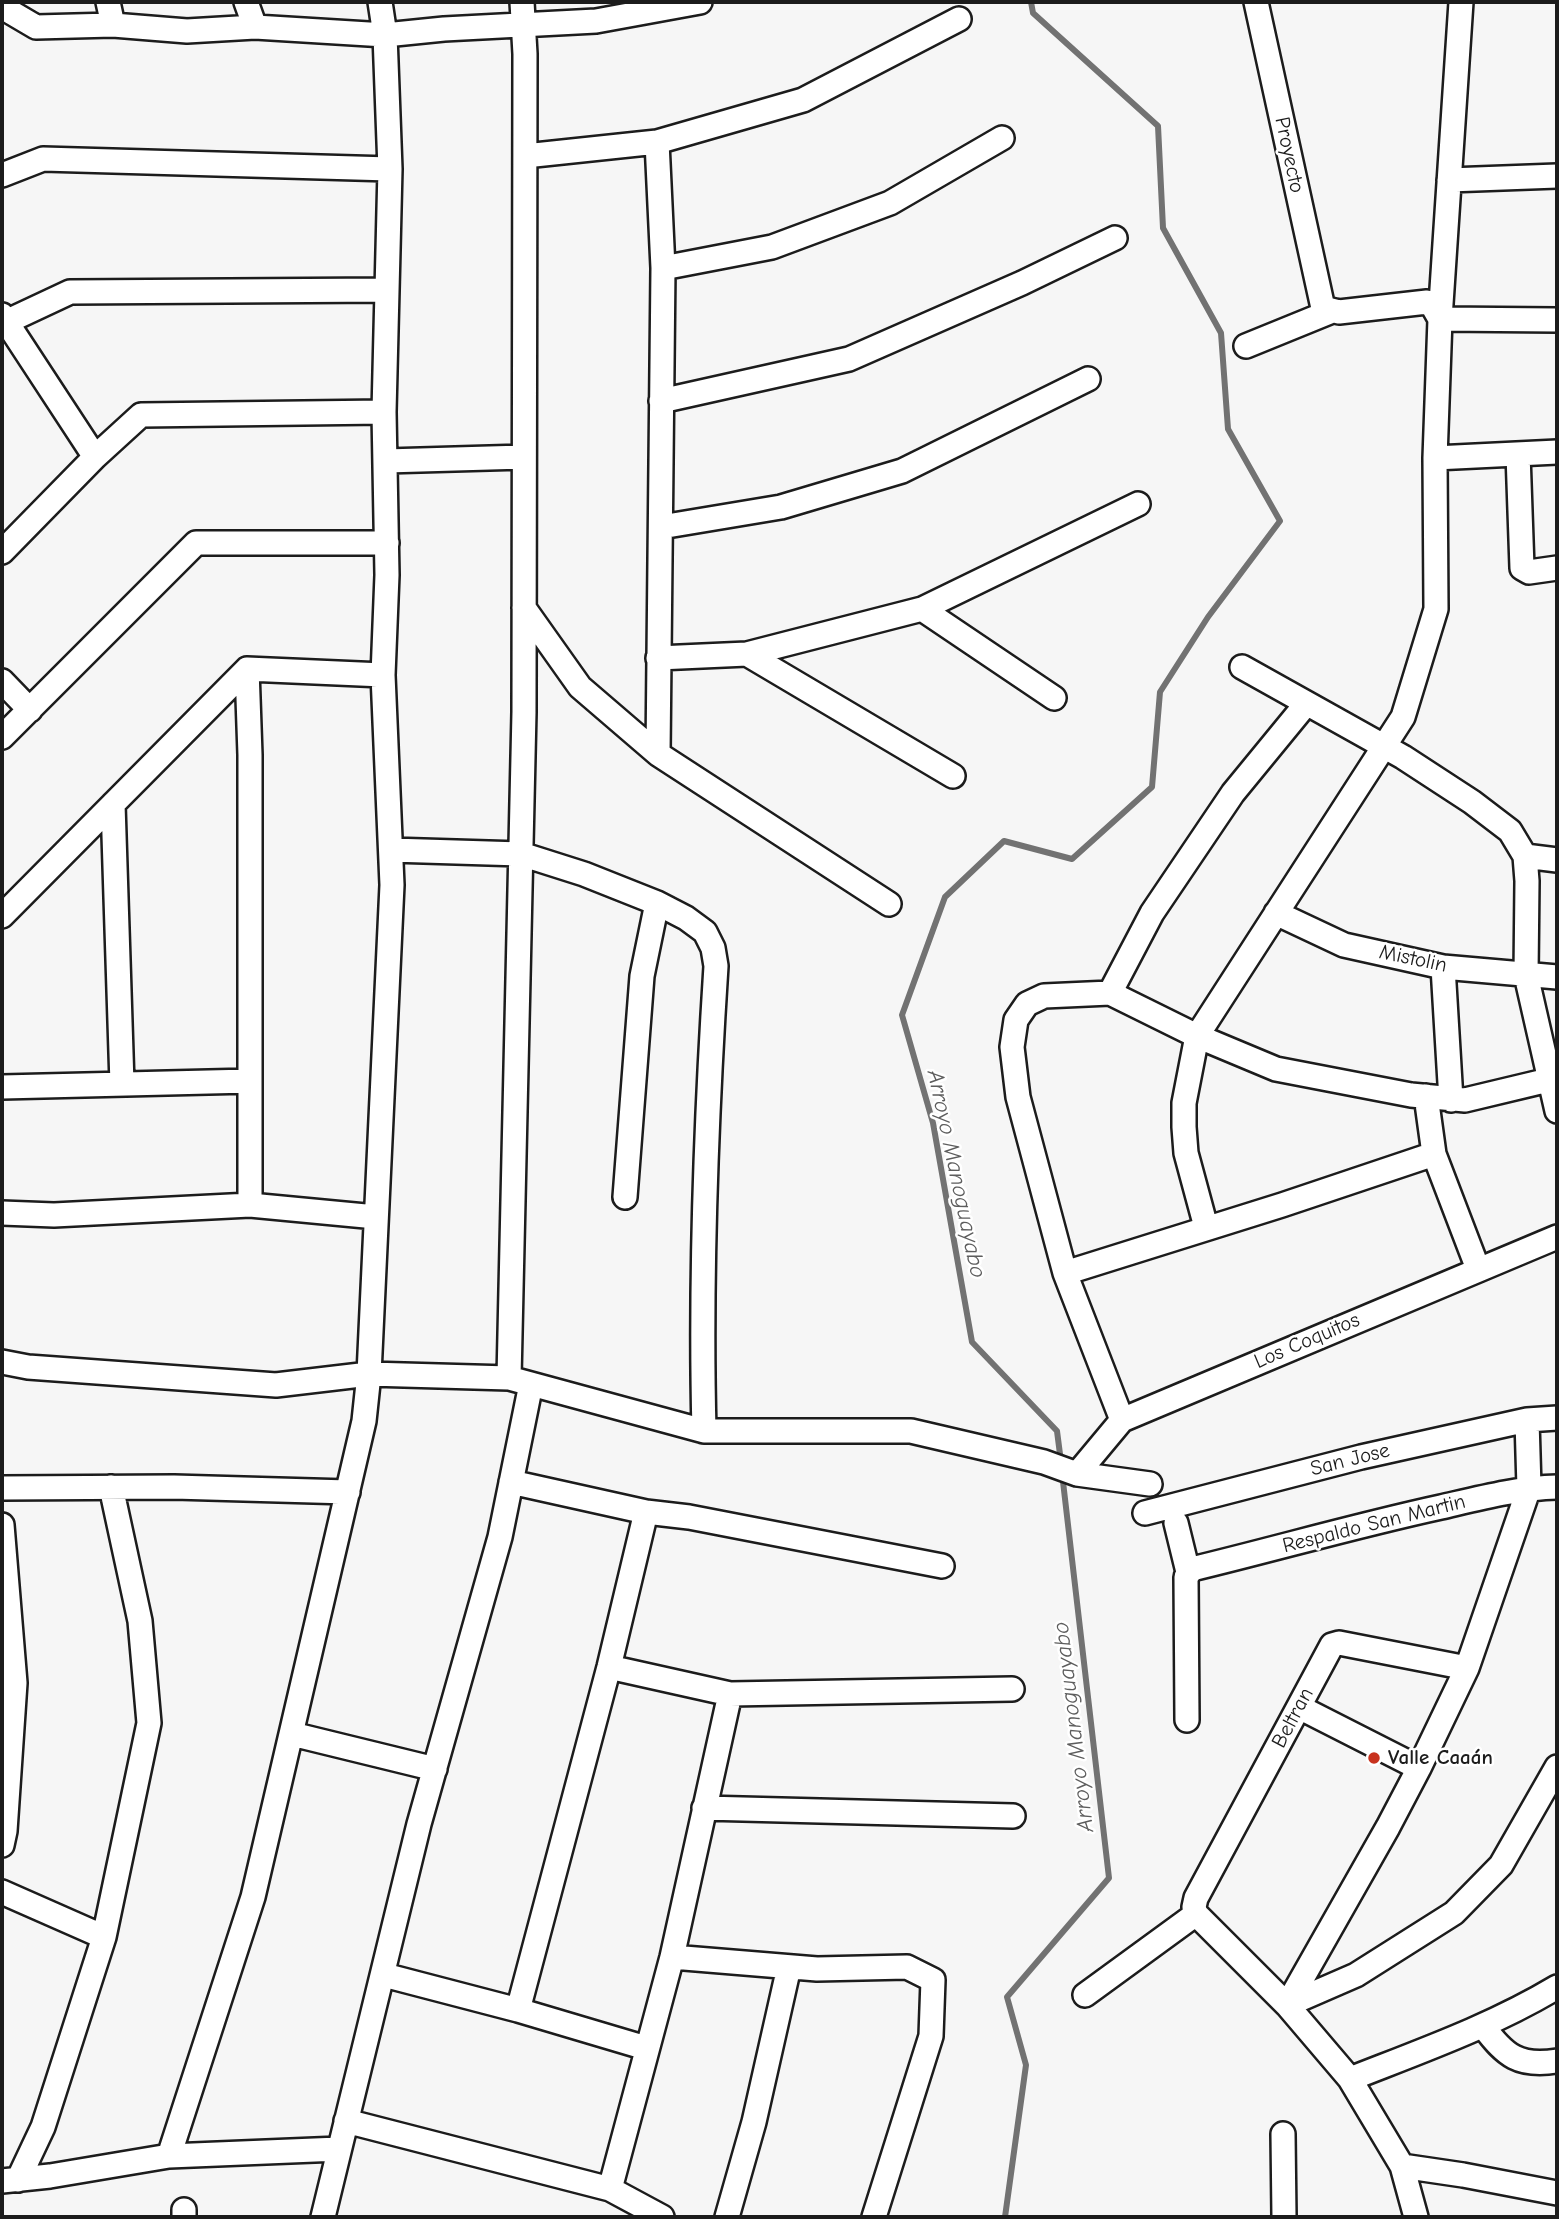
<!DOCTYPE html>
<html>
<head>
<meta charset="utf-8">
<style>
	body { margin:0 }
	#map { position:relative; width:1559px; height:2219px; overflow:hidden; background:#f6f6f6; font-family:"Comic Neue",sans-serif }
	canvas { display:block }
	.frame { position:absolute; inset:0; border:4px solid #1c1c1c; pointer-events:none }
</style>
</head>
<body>
<div id="map">
<canvas width="1559" height="2219"></canvas>
<div class="frame"></div>
</div>
<script>
const ctx = document.querySelector('canvas').getContext('2d');
ctx.lineJoin = 'round';
function stroke(path, color, width, dash) {
  ctx.strokeStyle = color;
  ctx.lineWidth = width;
  ctx.lineCap = dash ? 'butt' : 'round';
  ctx.setLineDash(dash || []);
  ctx.stroke(path);
}
function label(font, color, halo, rows, align = 'center') {
  ctx.font = font + ' "Comic Neue",sans-serif';
  ctx.lineWidth = 5;
  ctx.setLineDash([]);
  ctx.textBaseline = 'middle';
  ctx.strokeStyle = halo;
  ctx.fillStyle = color;
  for (const [text, x, y, turn = 0] of rows) {
    ctx.save();
    ctx.translate(x, y);
    ctx.rotate((+turn || 0) * Math.PI / 180);
    ctx.textAlign = isNaN(turn) ? turn : align;
    if (halo) ctx.strokeText(text, 0, 0);
    ctx.fillText(text, 0, 0);
    ctx.restore();
  }
}
const stream = new Path2D(`
	M1031,2L1033,13L1158,126L1163,228L1221,333L1228,429L1280,521L1208,617L1160,692L1152,787L1072,859L1004,841L945,897L902,1015L933,1123L972,1342L1057,1431L1061,1462
	M1005,2217L1026,2065L1007,1997L1109,1878L1062,1473`);
const street = new Path2D(`
	M108,2L113,25
	M246,2L255,27
	M1256,2L1323,308L1339,312L1427,302L1432,305L1440,319L1557,320
	M2,7L36,27L113,25L187,31L255,27L385,35L444,29L596,21L700,2
	M657,142L663,268L658,754
	M525,156L657,142L803,100L959,19
	M2,175L43,159L390,169
	M1449,180L1557,176
	M663,268L772,247L890,203L1002,138
	M2,315L95,457
	M6,322L70,292L387,290
	M1246,346L1332,311
	M661,401L849,359L1022,283L1115,238
	M1518,454L1522,568L1529,572L1557,568
	M1435,458L1557,452
	M386,461L524,457
	M661,527L781,507L902,471L1088,379
	M2,552L95,457L141,415L384,412
	M524,608L580,687L658,754L889,904
	M922,609L1054,698
	M747,654L953,776
	M658,658L747,654L922,609L1138,504
	M1242,667L1403,757L1472,802L1510,831L1525,856L1527,881L1526,975L1557,1111
	M247,669L250,755V1205
	M2,681L30,710
	M2,737L196,543H387
	M113,804L122,1084
	M391,850L521,854L584,874L657,903L686,918L705,932L713,948L716,966C706,1121 700,1276 704,1431
	M1525,856L1557,860
	M1276,913L1344,945L1443,967L1557,977
	M2,916L247,669L383,675
	M1443,967L1451,1100
	M1110,993L1152,913L1233,793L1306,704
	M2,1087L250,1081
	M1426,1096L1434,1154L1478,1269
	M625,1197L642,976L657,903
	M2,1213L54,1215L250,1205L376,1217
	M1206,1227L1186,1153L1184,1127V1103L1197,1036L1403,717L1436,609L1435,458L1440,319L1461,2
	M1065,1273L1282,1205L1434,1154
	M2,1362L28,1367L276,1385L369,1374L509,1378L704,1431H911L1044,1462L1077,1474L1150,1484
	M509,1378L524,712L525,54L522,2
	M1122,1420L1065,1273L1018,1097L1012,1047L1016,1020L1027,1004L1044,996L1110,993L1197,1036L1276,1069L1411,1095L1465,1100L1557,1078
	M1077,1474L1122,1420L1557,1237
	M511,1482L646,1512L689,1517L942,1566
	M2,1488L174,1487L348,1492
	M1145,1513L1361,1457L1527,1420L1557,1418
	M1176,1523L1188,1572
	M2,1525L15,1683L5,1831L2,1845
	M609,1667L730,1694L1012,1689
	M1299,1707L1419,1768
	M1187,1720L1186,1577L1192,1569C1275,1549 1358,1525 1441,1507C1480,1498 1518,1488 1557,1487
	M292,1734L435,1769
	M704,1808L1013,1816
	M2,1892L104,1937
	M1196,1914L1194,1907L1196,1898L1332,1645L1339,1643L1467,1668
	M1196,1914L1287,2005L1350,2079L1402,2166L1416,2217
	M672,1957L817,1969L907,1967L933,1980L931,2036L874,2217
	M384,1975L518,2010L646,2048
	M1085,1995L1196,1914
	M1287,2005L1388,1827L1419,1768L1467,1668L1529,1488L1527,1420
	M1287,2005L1356,1975L1454,1913L1501,1865L1557,1767
	M518,2010L609,1667L646,1512
	M1483,2026C1505,2056 1519,2067 1557,2061
	M1350,2079C1421,2051 1492,2026 1557,1987
	M346,2121L610,2189L662,2217
	M1283,2134L1284,2217
	M169,2156L253,1897L364,1421L369,1374L392,885L383,675L387,575L384,412L390,169L385,35L380,2
	M1402,2166L1463,2175L1557,2193
	M18,2180L43,2127L104,1937L149,1723L140,1621L111,1487
	M2,2181L50,2176L169,2156L339,2149
	M610,2189L672,1957L730,1694
	M184,2210V2217
	M323,2217L419,1824L500,1537L531,1384
	M727,2217L754,2122L789,1967`);
const markers = [
	[1374,1758,7,"#c8321e"]
];
const streetNames = [
	["Proyecto",1289,155,78],
	["Mistolin",1413,959,12],
	["Los Coquitos",1307,1341,-23],
	["San Jose",1350,1460,-14],
	["Respaldo San Martin",1374,1524,-14],
	["Beltran",1293,1718,-62]
];
const poiNames = [
	["Valle Caaán",1388,1758]
];
const waterNames = [
	["Arroyo Manoguayabo",956,1174,78],
	["Arroyo Manoguayabo",1074,1727,-97]
];
stroke(stream, '#727272', 6);
stroke(street, '#1c1c1c', 28);
stroke(street, '#fff', 23);
for (const [x, y, r, color] of markers) {
  const dot = new Path2D();
  dot.arc(x, y, r, 0, 2 * Math.PI);
  ctx.fillStyle = color;
  ctx.fill(dot);
  stroke(dot, '#fff', 2.5);
}
label('21px', '#1c1c1c', '#fff', streetNames);
label('bold 21px', '#1c1c1c', '#fff', poiNames, 'left');
label('italic 23px', '#5d5d5d', '#fff', waterNames);
</script>
</body>
</html>
